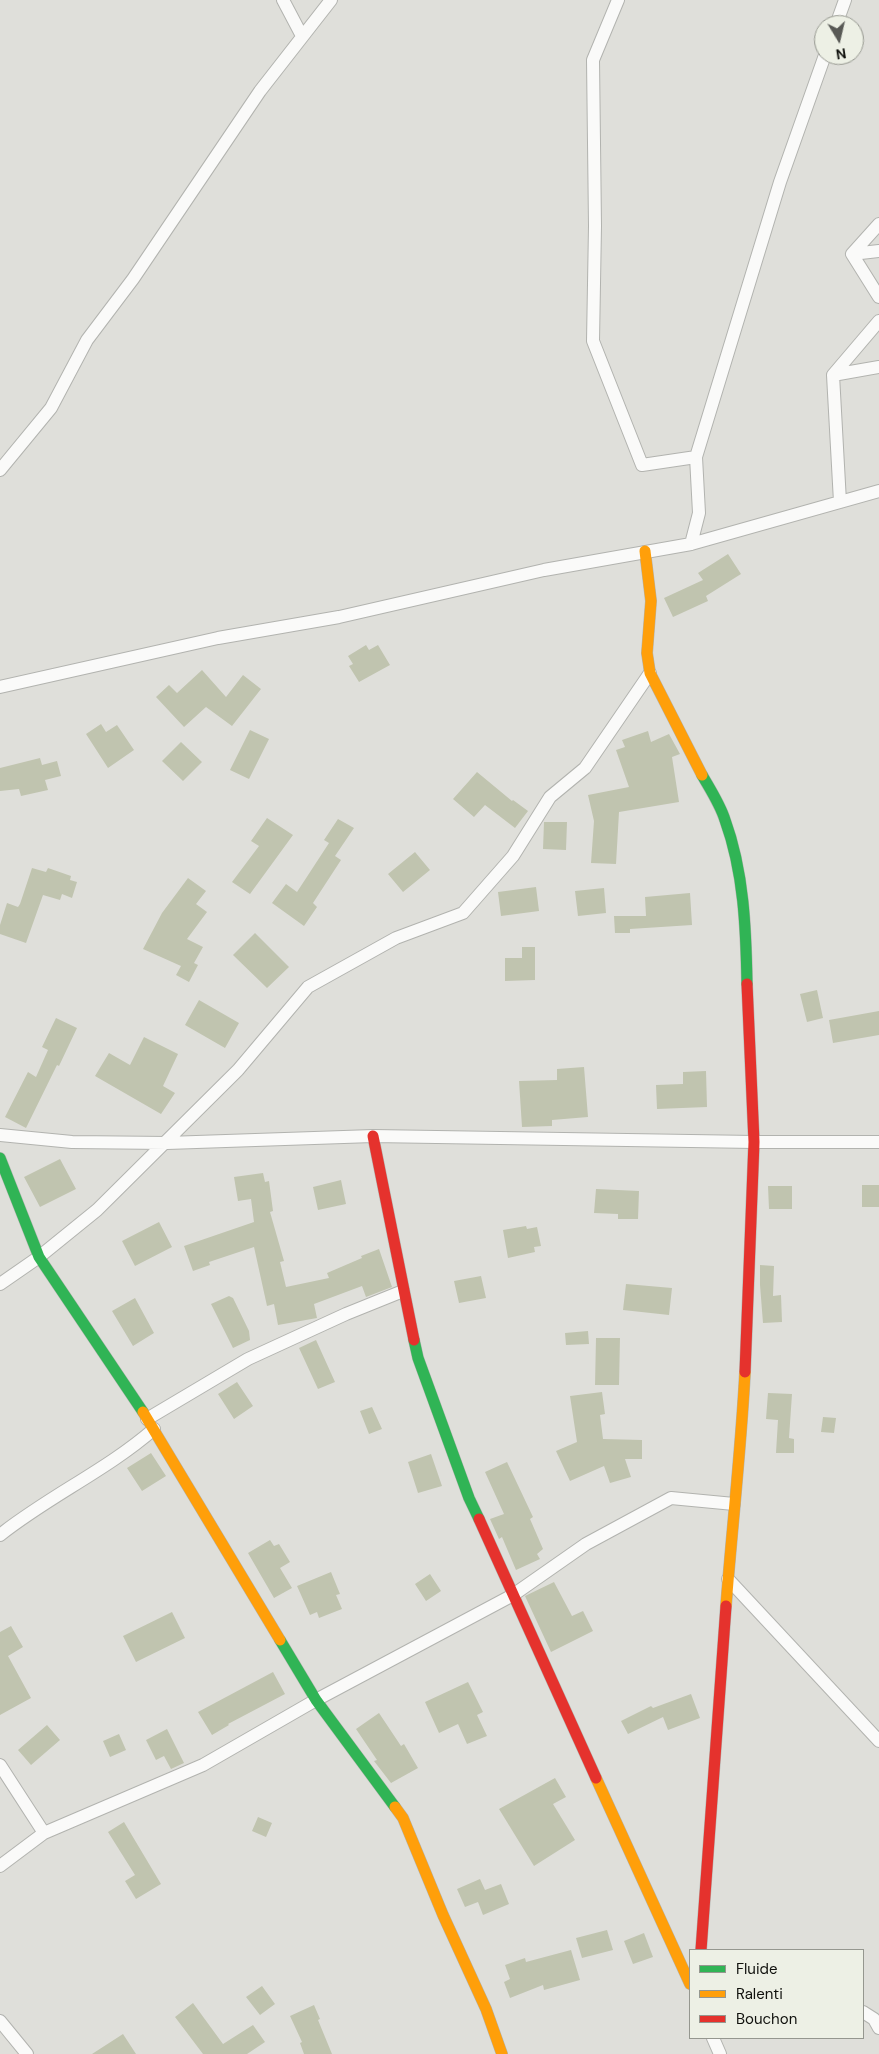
<!DOCTYPE html>
<html>
<head>
<meta charset="utf-8">
<style>
	body { margin:0 }
	#map { position:relative; width:879px; height:2054px; overflow:hidden; background:#dfdfda; font-family:"DM Sans",sans-serif }
	canvas { display:block }
	.legend { position:absolute; left:689px; top:1949px; width:175px; height:90px; box-sizing:border-box; background:#edf0e5; border:1px solid #95978f; margin:0; padding:6px 9px; list-style:none; font-size:15px; color:#10110d }
	.legend li { display:flex; align-items:center; gap:10px; height:25px }
	.legend b { width:25px; border:1px solid #95978f }
	.north { position:absolute; left:814px; top:15px; width:50px; height:50px; box-sizing:border-box; background:#edf0e5; border:1px solid #95978f; border-radius:50%; rotate:171deg; font-size:14px; font-weight:700; line-height:20px; text-align:center; color:#10110d }
	.north::after { content:''; display:block; margin:auto; width:18px; height:22px; background:#585955; clip-path:polygon(50% 0,100% 100%,50% 72%,0 100%) }
</style>
</head>
<body>
<div id="map">
<canvas width="879" height="2054"></canvas>
<ul class="legend">
<li><b style="height:6px;background:#30b455"></b>Fluide</li>
<li><b style="height:6px;background:#ff9f0a"></b>Ralenti</li>
<li><b style="height:6px;background:#e5322d"></b>Bouchon</li>
</ul>
<div class="north">N</div>
</div>
<script>
const ctx = document.querySelector('canvas').getContext('2d');
ctx.lineJoin = 'round';
function fillPath(path, color) {
  ctx.fillStyle = color;
  ctx.fill(path, 'evenodd');
}
function stroke(path, color, width, dash) {
  ctx.strokeStyle = color;
  ctx.lineWidth = width;
  ctx.lineCap = dash ? 'butt' : 'round';
  ctx.setLineDash(dash || []);
  ctx.stroke(path);
}
const building = new Path2D(`
	M728,554L741,574L706,596L708,601L673,617L664,598L703,580L698,573Z
	M366,645L369,650L378,645L390,665L359,682L349,666L353,664L348,656Z
	M202,670L226,697L243,675L261,689L232,726L206,707L184,727L156,697L169,685L177,693Z
	M101,724L106,732L117,725L134,750L108,768L86,734Z
	M250,730L269,739L249,779L230,770Z
	M648,731L651,742L669,734L680,754L672,757L679,802L619,812L616,864L591,863L594,821L588,795L629,787L616,750L625,747L622,740Z
	M181,742L202,762L183,781L162,761Z
	M40,758L42,765L57,761L61,776L45,780L48,790L21,796L19,789L0,791V768Z
	M477,772L512,801L513,800L528,811L515,828L485,805L474,817L453,799Z
	M267,818L293,835L250,894L232,882L259,846L251,841Z
	M338,819L354,828L335,856L341,860L313,903L317,907L304,926L272,903L286,884L297,892L329,843L324,840Z
	M544,822H567L566,850L543,849Z
	M415,852L430,870L403,892L388,874Z
	M32,868L46,872L48,868L71,876L70,880L77,882L72,898L62,894L60,900L43,895L26,943L0,934V925L7,903L18,907L20,904Z
	M188,878L206,891L196,904L207,912L187,939L203,947L194,963L198,965L189,982L176,975L181,966L143,949L162,913Z
	M536,887L539,911L501,916L498,892Z
	M604,888L606,913L578,916L575,891Z
	M690,893L692,925L630,929V933H615L614,916H646L645,897Z
	M255,933L289,967L267,988L233,955Z
	M522,947H535V980L505,981V958H522Z
	M817,990L823,1018L807,1022L800,994Z
	M199,1000L239,1023L225,1048L185,1025Z
	M879,1011V1035L833,1043L829,1020Z
	M56,1018L77,1028L59,1066L57,1065L26,1128L5,1117L28,1072L36,1077L48,1050L42,1047Z
	M144,1037L178,1054L163,1086L175,1093L161,1114L95,1076L109,1053L130,1065Z
	M584,1067L588,1117L552,1120V1126L522,1127L519,1081L557,1080V1069Z
	M706,1071L707,1107L657,1109L656,1085L683,1084V1072Z
	M60,1159L76,1189L40,1207L24,1177Z
	M263,1173L265,1182L269,1181L273,1211L270,1212L284,1261L280,1262L286,1287L329,1278L327,1273L362,1258L361,1256L379,1249L392,1287L366,1297L362,1286L314,1304L317,1318L278,1325L274,1304L267,1306L254,1247L209,1262L210,1265L193,1271L184,1246L254,1222L251,1199L238,1201L234,1177Z
	M341,1180L346,1204L318,1210L313,1187Z
	M862,1185H879V1207H862Z
	M768,1186H792V1209H769Z
	M596,1189L639,1191L638,1219H618V1214L594,1213Z
	M159,1222L172,1247L135,1266L122,1241Z
	M526,1226L527,1229L537,1227L541,1246L534,1247L535,1252L508,1258L503,1230Z
	M760,1265L774,1266L773,1296L781,1295L782,1322L763,1323L760,1285Z
	M481,1276L486,1298L459,1303L454,1281Z
	M626,1284L672,1288L669,1315L623,1310Z
	M229,1296L233,1298L249,1331L250,1340L233,1348L211,1304Z
	M135,1298L154,1333L133,1346L112,1311Z
	M588,1331L589,1344L566,1345L565,1333Z
	M596,1338H620L619,1385H595Z
	M316,1340L335,1382L318,1389L299,1348Z
	M237,1382L253,1406L234,1419L218,1394Z
	M602,1392L605,1414L600,1415L603,1439L642,1440V1459H625L631,1477L610,1483L604,1466L570,1481L556,1451L577,1442L570,1396Z
	M768,1393L792,1394L789,1438L794,1439V1453H776L778,1420L766,1419Z
	M372,1407L382,1429L369,1434L360,1411Z
	M823,1417L836,1418L834,1433L821,1432Z
	M151,1453L166,1476L142,1491L127,1468Z
	M431,1454L442,1486L418,1493L408,1462Z
	M507,1462L533,1517L530,1519L543,1549L537,1554L540,1559L516,1570L502,1537L499,1539L490,1519L504,1514L485,1472Z
	M270,1540L274,1546L279,1544L290,1562L280,1568L292,1588L274,1598L248,1553Z
	M331,1572L340,1594L336,1595L342,1609L319,1618L317,1612L310,1615L297,1586Z
	M430,1574L441,1591L426,1601L415,1584Z
	M554,1582L572,1616L583,1611L593,1631L551,1652L525,1596Z
	M172,1612L185,1638L136,1662L123,1636Z
	M11,1626L23,1647L8,1656L31,1698L0,1715V1632Z
	M273,1672L285,1694L228,1724L229,1725L212,1735L198,1712Z
	M468,1682L483,1712L477,1715L487,1736L467,1744L458,1724L439,1733L425,1702Z
	M691,1694L700,1718L668,1730L663,1717L628,1734L621,1721L651,1706L653,1708Z
	M379,1713L401,1746L404,1744L418,1768L391,1783L374,1761L377,1760L356,1729Z
	M47,1725L60,1740L31,1765L18,1750Z
	M167,1729L184,1763L171,1769L164,1756L156,1760L146,1740Z
	M119,1734L126,1750L110,1757L103,1741Z
	M555,1778L566,1797L553,1804L575,1840L534,1866L499,1809Z
	M258,1817L272,1823L266,1837L252,1831Z
	M124,1822L161,1884L136,1899L125,1881L135,1875L108,1832Z
	M480,1879L485,1890L501,1884L509,1904L483,1915L478,1902L465,1907L457,1889Z
	M607,1930L613,1950L582,1958L576,1938Z
	M644,1933L653,1957L633,1964L624,1941Z
	M571,1950L580,1980L544,1990L543,1985L510,1998L504,1982L510,1979L505,1965L525,1958L526,1962Z
	M262,1986L275,2004L260,2015L246,1997Z
	M193,2003L223,2044L253,2025L265,2042L247,2054H203L175,2017Z
	M314,2005L320,2019L318,2020L332,2054H304L300,2043L302,2042L290,2016Z
	M123,2034L136,2054H92Z`);
const street = new Path2D(`
	M283,0L302,36
	M618,0L593,60L595,226L593,341L642,465L696,457
	M836,25L845,0
	M879,224L852,254L879,297
	M852,254L879,251
	M833,375L879,367
	M0,470L51,408L87,340L133,279L260,91L331,0
	M840,502L833,375L879,321
	M691,544L699,513L696,457L780,182L825,55
	M0,687L218,638L339,617L544,570L691,544L879,491
	M0,1135L72,1142L167,1143L373,1136L754,1142H879
	M0,1284L39,1257L97,1210L238,1070L308,987L396,938L463,913L513,856L550,797L585,768L650,673
	M147,1419L248,1359L346,1314L403,1291
	M0,1535C49,1496 107,1470 154,1429
	M728,1579L879,1741
	M0,1765L44,1833
	M0,1866L44,1833L203,1765L316,1700L513,1595L586,1544L671,1498L734,1504
	M863,2012L874,2019L879,2028
	M0,2021L27,2054
	M713,2038L720,2054`);
const fast = new Path2D(`
	M702,775C710,789 720,804 725,820C744,872 746,929 747,984
	M0,1158L39,1257L143,1412
	M414,1340L418,1358L469,1498L479,1519
	M280,1640L316,1700L395,1807`);
const slow = new Path2D(`
	M645,551L651,601L647,653L650,673L702,775
	M143,1412L280,1640
	M726,1606C732,1528 741,1450 745,1372
	M596,1778L690,1984
	M395,1807L403,1818L443,1915L486,2009L502,2054`);
const jam = new Path2D(`
	M373,1136L414,1340
	M745,1372L754,1142L747,984
	M479,1519L596,1778
	M701,1950L726,1606`);
fillPath(building, '#c0c4af');
stroke(street, '#b2b3af', 14);
stroke(fast, '#b2b3af', 12);
stroke(slow, '#b2b3af', 12);
stroke(jam, '#b2b3af', 12);
stroke(street, '#fafaf9', 12);
stroke(fast, '#30b455', 11);
stroke(slow, '#ff9f0a', 11);
stroke(jam, '#e5322d', 11);
</script>
</body>
</html>
